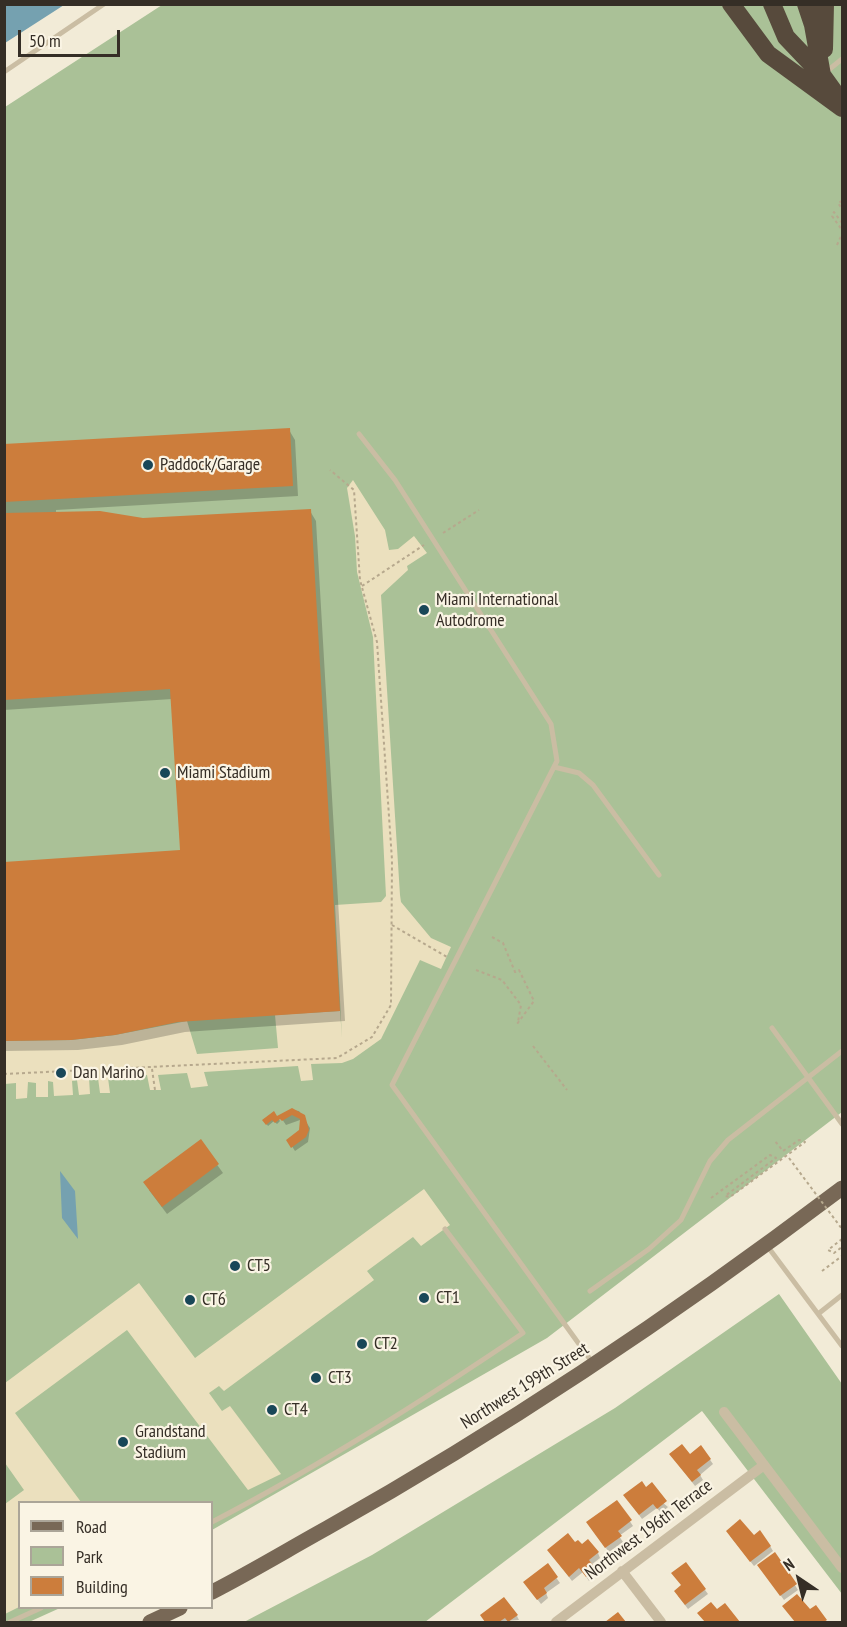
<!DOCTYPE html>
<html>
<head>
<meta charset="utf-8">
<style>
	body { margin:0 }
	#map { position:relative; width:847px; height:1627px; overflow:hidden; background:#f2ebd7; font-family:"PT Sans Narrow",sans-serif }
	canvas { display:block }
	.frame { position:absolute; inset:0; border:6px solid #352e26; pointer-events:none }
	.legend { position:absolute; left:18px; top:1501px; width:195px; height:108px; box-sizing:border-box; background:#faf4e4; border:2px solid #aba598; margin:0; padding:8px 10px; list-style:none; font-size:18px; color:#352e26 }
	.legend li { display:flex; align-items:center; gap:12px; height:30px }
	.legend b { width:30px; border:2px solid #aba598 }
	.north { position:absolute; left:769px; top:1549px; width:60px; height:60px; -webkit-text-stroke:4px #faf4e4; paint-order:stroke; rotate:325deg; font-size:16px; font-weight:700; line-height:24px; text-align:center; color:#352e26 }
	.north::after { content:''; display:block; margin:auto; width:21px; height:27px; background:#352e26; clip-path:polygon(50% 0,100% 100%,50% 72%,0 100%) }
	.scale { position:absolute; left:18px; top:30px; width:102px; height:27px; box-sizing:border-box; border:3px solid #352e26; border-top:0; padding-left:8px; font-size:18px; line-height:21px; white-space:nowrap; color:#352e26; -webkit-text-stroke:4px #faf4e4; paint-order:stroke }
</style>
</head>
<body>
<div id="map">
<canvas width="847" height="1627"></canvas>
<div class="frame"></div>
<ul class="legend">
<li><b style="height:8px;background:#786856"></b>Road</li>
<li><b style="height:16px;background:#aac197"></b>Park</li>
<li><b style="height:16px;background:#cc7d3c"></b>Building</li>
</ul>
<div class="north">N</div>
<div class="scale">50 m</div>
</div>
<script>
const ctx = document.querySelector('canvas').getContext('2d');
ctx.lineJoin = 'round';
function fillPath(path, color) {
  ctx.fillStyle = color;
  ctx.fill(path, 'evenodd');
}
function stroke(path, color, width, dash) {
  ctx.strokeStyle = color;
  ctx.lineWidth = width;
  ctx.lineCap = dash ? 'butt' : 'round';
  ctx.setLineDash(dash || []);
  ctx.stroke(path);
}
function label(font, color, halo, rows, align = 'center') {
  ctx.font = font + ' "PT Sans Narrow",sans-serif';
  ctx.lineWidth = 4.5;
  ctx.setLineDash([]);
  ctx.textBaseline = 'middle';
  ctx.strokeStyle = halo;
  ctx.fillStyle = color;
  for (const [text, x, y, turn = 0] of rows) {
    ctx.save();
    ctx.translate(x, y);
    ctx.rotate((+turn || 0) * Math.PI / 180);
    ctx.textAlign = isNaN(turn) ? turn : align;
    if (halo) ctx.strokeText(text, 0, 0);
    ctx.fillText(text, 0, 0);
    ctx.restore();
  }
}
const green = new Path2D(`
	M162,5H842V1112L547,1338L212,1530V1502H20V1608H60L29,1622H5V107Z
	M779,1294L842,1384V1594L702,1411L425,1622H244L372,1555L615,1408Z`);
const plaza = new Path2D(`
	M353,480L385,530L389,550L398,549L414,536L427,553L407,566L408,570L381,595L400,895L401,902L431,938L451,947L441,969L420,960L381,1039L353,1059L342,1063L311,1064L313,1080L301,1081L298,1066L204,1072L208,1086L191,1088L187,1073L158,1075L161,1090H150L147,1075L108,1078L110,1093H100L98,1078H89L90,1094L79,1095L77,1080L72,1081L73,1095L54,1096L53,1082L48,1081V1097H36V1083L28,1082L27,1098L16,1099V1083L5,1084L4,1041L71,1040L115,1035L187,1021L197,1054L278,1048L275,1015L340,1011L342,1038L335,905L381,902L386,896L373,637L357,572L355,536L347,488Z
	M424,1189L450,1225L421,1246L413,1237L367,1271L374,1280L224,1391L219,1386L209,1393L222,1411L230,1406L281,1474L248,1490L127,1330L15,1413L81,1502H20L19,1607L5,1614V1504L24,1490L5,1463V1383L139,1283L195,1358Z`);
const water = new Path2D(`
	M5,4H64V5L5,43Z
	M60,1171L75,1191L78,1239L62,1218Z`);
const shadow = new Path2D(`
	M289,430L295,440L298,496L56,510V512L143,520L310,511L316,521L345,1021L185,1032L122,1045L78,1050L4,1051V863L181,852L172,699L4,710V446Z
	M292,1110L299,1111L310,1128L308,1142L295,1151L288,1140L300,1131V1120L286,1125L280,1116Z
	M274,1113L280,1121L277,1124L274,1121L268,1126L264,1120Z
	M200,1141L223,1173L167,1214L149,1190Z
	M701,1447L713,1464L700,1475L703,1480L695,1486L674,1459L689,1456Z
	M646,1489L668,1507L661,1513L657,1508L642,1519L628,1500Z
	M617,1502L633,1526L619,1536L623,1542L609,1552L591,1528Z
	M730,1536L770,1546L773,1551L754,1566Z
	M575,1544L598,1553L600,1558L591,1565L597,1575L589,1581L583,1572L572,1581L552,1555Z
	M775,1554L798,1590L784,1600L762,1570Z
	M547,1565L560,1583L546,1593L548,1598L541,1604L528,1587Z
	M682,1586L705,1590L708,1594L688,1609L678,1596Z
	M482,1615L517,1616L519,1620L486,1622Z`);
const building = new Path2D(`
	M290,428L293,486L4,502V444Z
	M311,509L340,1011L178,1022L115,1035L71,1040L4,1041V862L180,850L170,689L4,700V513L100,511L143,518Z
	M292,1108L305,1115L309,1130L306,1137L291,1148L286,1140L299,1130L300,1119L292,1115L282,1121L280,1119L275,1123L272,1120L266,1125L262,1120L274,1111L277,1116Z
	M201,1139L219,1164L162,1207L143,1182Z
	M682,1444L690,1454L701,1445L711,1459L697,1470L701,1475L692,1482L669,1454Z
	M642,1481L646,1487L652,1482L667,1501L657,1509L653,1504L639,1515L623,1495Z
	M617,1500L632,1520L618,1531L622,1536L605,1548L586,1522Z
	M740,1519L754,1535L760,1530L771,1546L750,1562L726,1531Z
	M568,1533L575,1542L578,1540L582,1544L588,1539L599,1552L589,1560L596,1569L586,1577L579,1568L569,1577L547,1550Z
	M775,1552L797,1584L780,1596L757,1565Z
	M686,1562L706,1589L685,1605L674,1591L681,1585L671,1573Z
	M548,1563L558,1577L544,1588L547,1593L537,1600L523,1582Z
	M797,1594L810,1609L816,1605L827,1620L824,1622H795L782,1606Z
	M504,1597L518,1615L508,1622L505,1618L499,1622H485L480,1615Z
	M711,1602L717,1609L725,1603L740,1622H705L697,1613Z
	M618,1612L626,1622H605Z`);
const path = new Path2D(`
	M842,201L838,203L842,209
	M842,223L834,212L832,216L842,230
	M837,245L842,234
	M443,533L479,510
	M362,586L424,545
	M392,925L447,957
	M492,937L503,943L515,972L519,970L534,1001L517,1024
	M476,970L502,980L521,1005L518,1022
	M533,1046L567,1090
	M152,1069L155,1090
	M4,1074L337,1058L372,1037L391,1005L392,860L377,642L360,580L354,490L330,470
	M711,1198L770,1155L776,1158L725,1196L730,1197L805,1142L799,1140L783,1151L775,1141
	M842,1239L828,1250L834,1253L842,1247
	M822,1271L842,1256`);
const lane = new Path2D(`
	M4,72L104,4
	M826,72L842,59
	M359,434L395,480L551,724L557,761L392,1085L592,1362
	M554,767L579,773L593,785L659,875
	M772,1028L842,1124
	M768,1247L842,1346
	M590,1291L649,1249L681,1220L710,1161L728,1140L842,1051
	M818,1314L842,1295
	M212,1522C320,1466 422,1401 523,1333L445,1229
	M10,1622L41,1608`);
const street = new Path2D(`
	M724,1412L842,1568
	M622,1571L661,1622
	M556,1622L764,1465`);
const primary = new Path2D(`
	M212,1592C251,1572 289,1549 327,1528C507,1427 678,1312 842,1188
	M150,1622L180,1608`);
const highway = new Path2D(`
	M731,4L768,54L842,108
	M772,4L786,37L822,75L840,100
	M806,4L813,25L822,75
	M824,49L825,4`);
const pathBridge = new Path2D(`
	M789,1158L842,1229`);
const markers = [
	[148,465,6,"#194758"],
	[424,610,6,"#194758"],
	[165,773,6,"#194758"],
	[61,1073,6,"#194758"],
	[235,1266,6,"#194758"],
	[424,1298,6,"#194758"],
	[190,1300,6,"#194758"],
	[362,1344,6,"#194758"],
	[316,1378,6,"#194758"],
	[272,1410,6,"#194758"],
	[123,1442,6,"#194758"]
];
const poiNames = [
	["Paddock/Garage",160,465],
	["Miami International",436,600],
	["Autodrome",436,621],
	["Miami Stadium",177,773],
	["Dan Marino",73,1073],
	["CT5",247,1266],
	["CT1",436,1298],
	["CT6",202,1300],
	["CT2",374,1344],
	["CT3",328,1378],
	["CT4",284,1410],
	["Grandstand",135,1432],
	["Stadium",135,1453]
];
const streetNames = [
	["Northwest 199th Street",525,1386,-32],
	["Northwest 196th Terrace",649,1530,-37]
];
fillPath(green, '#aac197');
fillPath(plaza, '#ebe0be');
fillPath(water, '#75a1b0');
fillPath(shadow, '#0003');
fillPath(building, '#cc7d3c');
stroke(path, '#b6a88d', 2, [3, 3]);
stroke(lane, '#cabda3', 5);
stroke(street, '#cabda3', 10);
stroke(primary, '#786856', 15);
stroke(highway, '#574a3c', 18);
stroke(pathBridge, '#b6a88d', 2, [3, 3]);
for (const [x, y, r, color] of markers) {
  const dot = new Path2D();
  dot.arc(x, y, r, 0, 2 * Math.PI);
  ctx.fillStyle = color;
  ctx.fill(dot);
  stroke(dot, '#faf4e4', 2);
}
label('18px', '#352e26', '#faf4e4', poiNames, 'left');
label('18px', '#352e26', '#faf4e4', streetNames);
</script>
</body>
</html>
